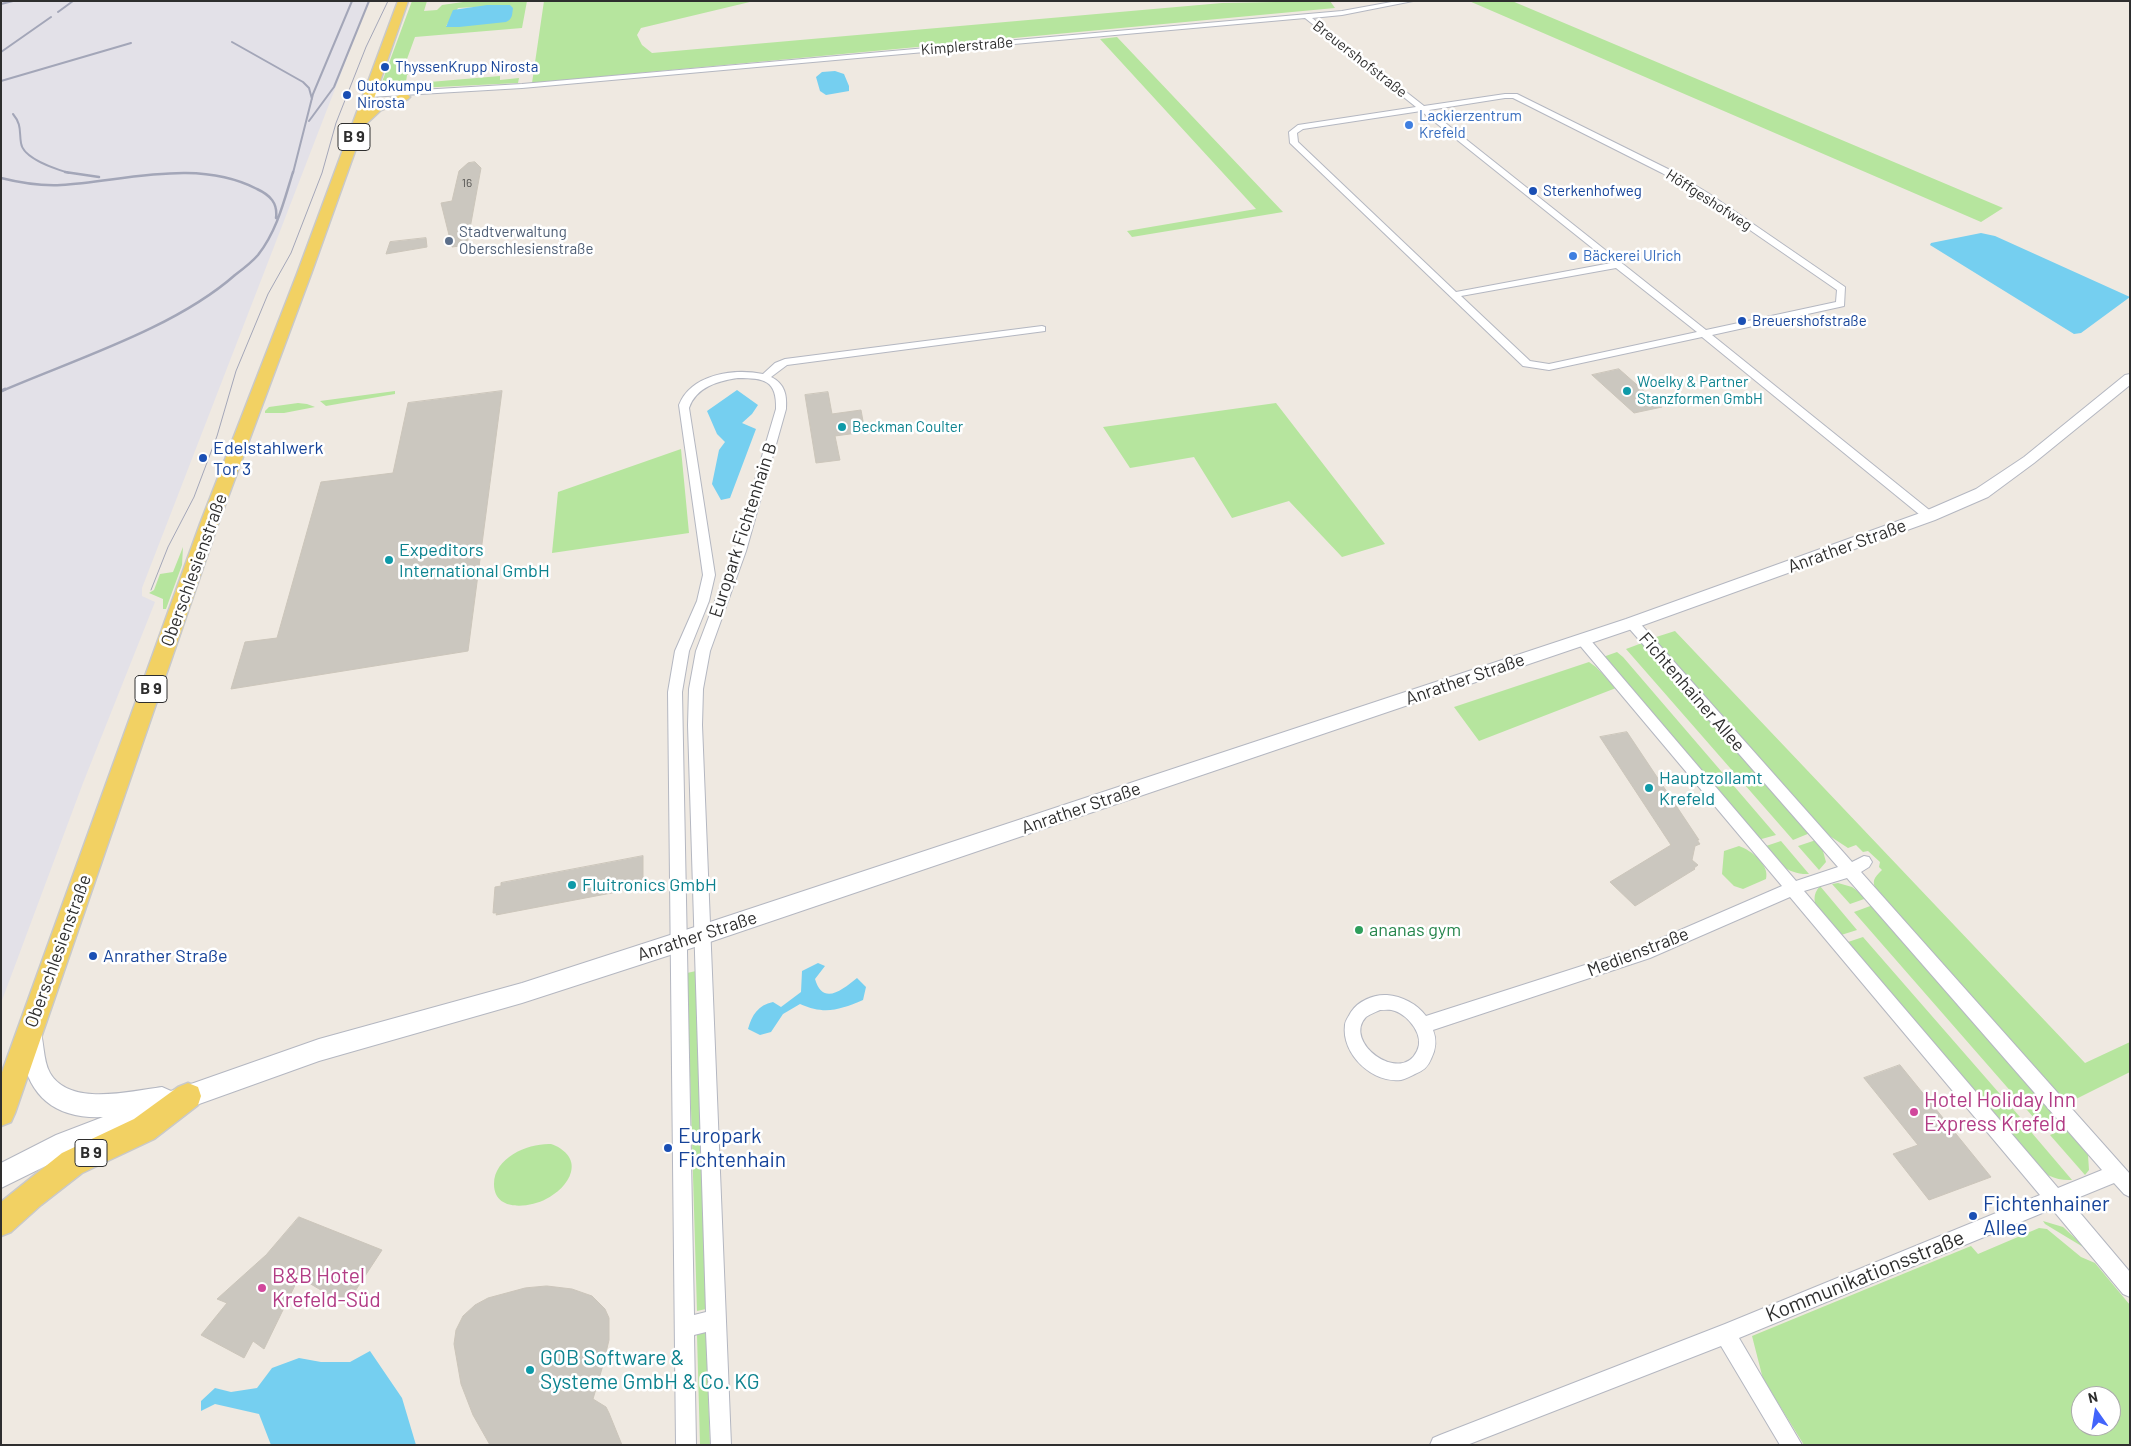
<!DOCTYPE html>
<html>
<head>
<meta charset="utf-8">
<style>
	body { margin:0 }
	#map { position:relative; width:2131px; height:1446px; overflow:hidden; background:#efe9e1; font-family:Barlow,sans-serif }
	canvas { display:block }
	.frame { position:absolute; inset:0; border:2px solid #2e2e2e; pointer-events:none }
	.north { position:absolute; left:2071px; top:1386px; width:50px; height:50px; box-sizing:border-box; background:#fff; border:1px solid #ababab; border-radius:50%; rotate:347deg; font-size:14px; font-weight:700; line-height:20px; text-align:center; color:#2e2e2e }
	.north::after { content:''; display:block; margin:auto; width:18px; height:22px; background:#4264fb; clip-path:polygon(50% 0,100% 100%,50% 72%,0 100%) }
</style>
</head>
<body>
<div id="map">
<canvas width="2131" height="1446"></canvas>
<div class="frame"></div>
<div class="north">N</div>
</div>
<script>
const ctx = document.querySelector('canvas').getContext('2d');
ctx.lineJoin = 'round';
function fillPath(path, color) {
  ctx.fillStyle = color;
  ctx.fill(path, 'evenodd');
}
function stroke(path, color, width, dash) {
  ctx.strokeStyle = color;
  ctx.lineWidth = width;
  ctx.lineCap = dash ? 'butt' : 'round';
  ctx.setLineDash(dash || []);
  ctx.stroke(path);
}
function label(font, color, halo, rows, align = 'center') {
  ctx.font = font + ' Barlow,sans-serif';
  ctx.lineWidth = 5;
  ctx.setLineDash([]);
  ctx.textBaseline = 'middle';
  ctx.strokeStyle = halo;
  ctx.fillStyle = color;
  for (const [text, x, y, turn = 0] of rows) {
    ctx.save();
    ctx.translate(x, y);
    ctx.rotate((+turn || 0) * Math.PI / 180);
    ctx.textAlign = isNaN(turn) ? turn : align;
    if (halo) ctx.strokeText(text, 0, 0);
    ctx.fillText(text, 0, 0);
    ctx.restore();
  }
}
const industrial = new Path2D(`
	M1,1H369L142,588V596L155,602L83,783L1,1003Z`);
const green = new Path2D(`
	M412,1H427L424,11L437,10L442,5L470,1H527L522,28L415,37L403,70H414L407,75L406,82L415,81L418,83L500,76V80L519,78L518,83L379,90ZM510,5L512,12L446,26L458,8Z
	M544,1H754L641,28L637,35L642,45L652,53L1222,3L1330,1L1335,8L532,83Z
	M1469,1H1512L2003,208L1981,222Z
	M1117,37L1283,212L1132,237L1127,231L1256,209L1100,39Z
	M395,391V394L326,406L320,401Z
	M298,403L307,404L315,407L284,413H265V411L269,407Z
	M1276,403L1385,544L1342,557L1289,501L1232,518L1194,457L1130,468L1103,427Z
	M681,449L689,533L552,553L558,492Z
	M183,547L182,565L166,609H163V599L149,593L154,590L160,574L173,572Z
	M1675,631L2085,1063L2130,1042V1072L2066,1104L1877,891C1871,881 1874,878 1882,870L1879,867L1880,862L1868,851L1863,852L1856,845L1848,848L1822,831L1653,638Z
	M1642,643L1810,833L1793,840L1626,649Z
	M1617,652L1623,657L1776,835L1758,840L1603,657Z
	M1589,662L1596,667L1616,688L1479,741L1454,707Z
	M1816,840L1823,851L1826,862L1819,870L1798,846Z
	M1781,841L1809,874C1788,875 1776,862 1763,847Z
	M1739,846C1751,850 1770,865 1766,879L1743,889L1734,886L1722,874L1724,851Z
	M1838,883L1852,887L1867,898L1850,904L1832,884Z
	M1820,886L1857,930L1838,936C1827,922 1804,903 1820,886Z
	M1873,905L2061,1118L2041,1126L1854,912Z
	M1863,937L2020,1117L1998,1126L1845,943Z
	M696,971L706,1309L697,1311L687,973Z
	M2026,1126L2072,1180C2041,1182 2025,1155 2006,1135Z
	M2069,1127L2088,1155L2089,1170L2085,1175L2050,1135Z
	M551,1144C563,1148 575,1158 571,1172C568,1184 556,1194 546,1199C529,1208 494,1212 494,1184C494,1157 529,1143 551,1144Z
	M2043,1221L2063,1227L2088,1250L2045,1224Z
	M2039,1228L2047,1229L2081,1257L2095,1263L2130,1305V1445H1804L1763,1379L1752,1336L1971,1246L1978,1254ZM2081,1396H2111V1426H2081Z
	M706,1332L710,1445H700L697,1335Z`);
const water = new Path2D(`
	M487,5H510L513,8C512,14 513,19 506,22L459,27H446L453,10Z
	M835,71L844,74L849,86V91L826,95L820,91L816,77L822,72Z
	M1981,233L1995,236L2130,297L2081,333L2074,334L1930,245L1931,243Z
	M737,390L758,405L752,414L742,423L756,429L730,498L721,500L712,484L719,450L725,442L717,434L707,411Z
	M818,963L825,966L815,979C823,1006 842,990 857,978L866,987L863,1000C839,1010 825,1015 800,1004L783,1014L771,1032L760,1035L748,1029C752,1015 758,1005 773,1002L781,1007L801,992L802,971Z
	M370,1351L402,1398L416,1445H271L259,1414L215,1404L201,1411V1401L215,1388L231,1392L257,1388L272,1368L299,1358L321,1362H350Z`);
const building = new Path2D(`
	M475,162L481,168L467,245L452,247L441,203L452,201L459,171L468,163Z
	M426,238L427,247L386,254L390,242Z
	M1619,369L1662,407L1634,413L1592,375Z
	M502,391L468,651L231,689L245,642L277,638L321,482L393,473L408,403Z
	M828,392L832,414L861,410L865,432L835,436L840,460L816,463L805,395Z
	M1627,732L1699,840H1697L1700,844L1695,846L1692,860L1698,865L1694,868L1695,869L1635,906L1610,882L1671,845L1600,737Z
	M643,856V887L496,915L497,913H493L495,887L501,886V883Z
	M1900,1065L1991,1177L1929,1200L1893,1154L1918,1145L1864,1078Z
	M299,1217L382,1250L346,1305L299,1277L264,1349L253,1341L244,1358L201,1335L227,1303L217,1299L266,1255Z
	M547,1286L572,1289L592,1296L605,1309L609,1318V1340L603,1365L593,1399L606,1407L609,1413L622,1445H490L473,1415L461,1384L454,1344L456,1330L463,1316L475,1305L488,1298L525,1288Z`);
const minor = new Path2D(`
	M1397,1H1413L1342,15L1312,18L1424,106L1505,94H1517L1668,169L1708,193L1845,287L1844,306L1712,335L1933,513L1935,516L1933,519H1925L1702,337L1549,370L1523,366L1290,143L1289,132L1298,125L1416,107L1305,18L522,88L369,97L365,95L369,93L522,84L1342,11ZM1505,98H1513L1529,106L1662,173L1702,197L1837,290L1836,302L1706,330L1429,110ZM1421,111L1611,263L1456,292L1298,142L1297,133L1303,129ZM1616,268L1697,332L1549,364L1530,361L1461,296Z
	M1042,326L1045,327V331L787,365L771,377C785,384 787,395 786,409L746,551L710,651L703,689L702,725L731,1445H711L706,1332L694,1335L696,1445H676L668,692L675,651L697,601L703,575L679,405C691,374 734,368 763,374L775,363L785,359ZM738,378C764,378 777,380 776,409L734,551L696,651L689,689L688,725L706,1312L694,1315L682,692L689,651L709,601L715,575L689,408C696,387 718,381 738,378Z
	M1632,618L1637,620L1852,862L1864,856L1869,857L1872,862L1869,867L1861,872L2130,1174V1197L2124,1194L2114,1183L2070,1201L2130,1272V1297L2123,1294L2052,1209L1739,1338L1802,1445H1780L1721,1346L1467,1445H1430L1433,1438L1440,1435L1725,1324L2040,1195L1790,897L1650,958L1433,1030C1437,1040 1436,1049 1431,1059C1428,1067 1423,1071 1415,1074C1411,1076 1405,1079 1401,1080C1373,1084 1341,1054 1345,1025C1345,1021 1349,1016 1351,1012C1358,1001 1374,994 1387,995C1402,996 1417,1004 1426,1016L1641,947L1782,886L1577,642L1576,639L1577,636H1587L1796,881L1838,867L1627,626L1626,623L1627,620ZM1847,878L2102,1170L2058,1188L1804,891ZM1380,1010C1385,1010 1390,1009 1395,1011C1409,1016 1425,1036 1417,1051C1401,1085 1342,1042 1366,1017C1370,1014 1376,1012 1380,1010Z`);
const secondary = new Path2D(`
	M2130,374V385L2034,463L1988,497L1935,520L1638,627L704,944L522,1003L319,1061L188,1108L72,1153L1,1188V1163L56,1135L103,1117C58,1119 30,1099 22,1055C21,1044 17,1035 22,1024L30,1021L38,1024C45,1039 42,1059 50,1073C70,1107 130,1091 162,1087L171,1091L319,1039L522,983L704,924L1626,619L1923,512L1976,489L2024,457L2125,375Z`);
const primary = new Path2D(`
	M398,1H408L371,107L400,95H408L410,97L408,99L381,110L364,126L311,274L218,524L15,1113L11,1122L1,1126V1075L200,524L297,274Z
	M188,1083L198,1087L201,1096L198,1105L154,1139L82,1173L41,1205L11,1232L1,1236V1202L62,1153L134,1119L178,1087Z`);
const tram = new Path2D(`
	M151,590L168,547L194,497L217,436L236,371L268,294L291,253L322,173L336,123L366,47L388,1`);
const railFar2 = new Path2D(`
	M1,4L13,1
	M58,12L73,1
	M232,42L303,82L309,88L312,99
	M1,52L51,17
	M1,81L131,43
	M13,114C22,125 19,131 21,143C23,159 56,169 69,173
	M309,121L334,87L369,1
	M293,173L313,94L352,1`);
const railFar1 = new Path2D(`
	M65,172L99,177
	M1,178C21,183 41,186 61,185C125,181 197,158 257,189C270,195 278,203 276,218
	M2,391C76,359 175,328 235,275C243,269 252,262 258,255C277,231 284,201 293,172`);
const rail = new Path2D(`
	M1,391L5,389`);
const markers = [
	[385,67,5,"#1a4fb4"],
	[347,95,5,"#1a4fb4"],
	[1409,125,5,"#3f7fe0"],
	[1533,191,5,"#1a4fb4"],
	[449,241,5,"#5c6f8a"],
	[1573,256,5,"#3f7fe0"],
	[1742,321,5,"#1a4fb4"],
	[1627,391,5,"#0f9aa8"],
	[842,427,5,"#0f9aa8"],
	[203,458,5,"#1a4fb4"],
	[389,560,5,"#0f9aa8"],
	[1649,788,5,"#0f9aa8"],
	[572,885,5,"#0f9aa8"],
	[1359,930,5,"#2e9e5b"],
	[93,956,5,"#1a4fb4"],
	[1914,1112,5,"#d1479c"],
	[668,1148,5,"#1a4fb4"],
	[1973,1216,5,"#1a4fb4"],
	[262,1288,5,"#d1479c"],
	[530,1370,5,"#0f9aa8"]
];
const farNumbernames = [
	["16",467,183]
];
const farStreetnames = [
	["Kimplerstraße",967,46,-5],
	["Breuershofstraße",1360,59,38],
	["Höffgeshofweg",1709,200,33]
];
const farTransitnames = [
	["ThyssenKrupp Nirosta",395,67],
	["Outokumpu",357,86],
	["Nirosta",357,103],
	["Sterkenhofweg",1543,191],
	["Breuershofstraße",1752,321]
];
const farShopnames = [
	["Lackierzentrum",1419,116],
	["Krefeld",1419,133],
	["Bäckerei Ulrich",1583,256]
];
const farServicenames = [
	["Stadtverwaltung",459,232],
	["Oberschlesienstraße",459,249]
];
const farCulturenames = [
	["Woelky & Partner",1637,382],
	["Stanzformen GmbH",1637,399],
	["Beckman Coulter",852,427]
];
const shields = [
	[354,137,32],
	[151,689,32],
	[91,1153,32]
];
const shieldNames = [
	["B 9",354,137],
	["B 9",151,689],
	["B 9",91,1153]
];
const transitNames = [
	["Edelstahlwerk",213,448],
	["Tor 3",213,469],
	["Anrather Straße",103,956]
];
const streetNames = [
	["Europark Fichtenhain B",743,530,-72],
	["Anrather Straße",1847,546,-20],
	["Oberschlesienstraße",194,570,-70],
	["Anrather Straße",1465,679,-19],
	["Fichtenhainer Allee",1692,692,49],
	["Anrather Straße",1081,808,-19],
	["Anrather Straße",697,936,-18],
	["Oberschlesienstraße",58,951,-70],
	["Medienstraße",1638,952,-21]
];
const cultureNames = [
	["Expeditors",399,550],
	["International GmbH",399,571],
	["Hauptzollamt",1659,778],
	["Krefeld",1659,799],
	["Fluitronics GmbH",582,885]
];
const leisureNames = [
	["ananas gym",1369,930]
];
const nearHotelnames = [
	["Hotel Holiday Inn",1924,1100],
	["Express Krefeld",1924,1124],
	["B&B Hotel",272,1276],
	["Krefeld-Süd",272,1300]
];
const nearTransitnames = [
	["Europark",678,1136],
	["Fichtenhain",678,1160],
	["Fichtenhainer",1983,1204],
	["Allee",1983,1228]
];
const nearStreetnames = [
	["Kommunikationsstraße",1865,1276,-22]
];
const nearCulturenames = [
	["GOB Software &",540,1358],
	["Systeme GmbH & Co. KG",540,1382]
];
fillPath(industrial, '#e3e1e8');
fillPath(green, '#b6e59e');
fillPath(water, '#75cff0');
fillPath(building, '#cbc7bf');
stroke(building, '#cbc5ba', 1);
stroke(minor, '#b4b7c1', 2);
stroke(secondary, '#b4b7c1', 2);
stroke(primary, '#c9c9c9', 3);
fillPath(minor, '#fff');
fillPath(secondary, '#fff');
fillPath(primary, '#f2d163');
stroke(tram, '#a3a6b8', 1);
stroke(railFar2, '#a3a6b8', 2);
stroke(railFar1, '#a3a6b8', 2.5);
stroke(rail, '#a3a6b8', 3);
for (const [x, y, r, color] of markers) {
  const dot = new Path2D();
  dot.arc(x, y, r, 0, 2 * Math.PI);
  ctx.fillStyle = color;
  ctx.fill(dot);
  stroke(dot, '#fff', 2);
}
label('12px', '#555452', null, farNumbernames);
label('15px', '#2e2e2e', '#fff', farStreetnames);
label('15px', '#164399', '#fff', farTransitnames, 'left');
label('15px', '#366cbe', '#fff', farShopnames, 'left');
label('15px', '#4e5e75', '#fff', farServicenames, 'left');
label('15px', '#0d838f', '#fff', farCulturenames, 'left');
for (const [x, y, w] of shields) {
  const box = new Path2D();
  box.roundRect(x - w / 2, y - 13.5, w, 27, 4);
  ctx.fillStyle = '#fff';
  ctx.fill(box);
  stroke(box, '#2e2e2e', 1);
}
label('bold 16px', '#2e2e2e', null, shieldNames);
label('18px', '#164399', '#fff', transitNames, 'left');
label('18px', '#2e2e2e', '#fff', streetNames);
label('18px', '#0d838f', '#fff', cultureNames, 'left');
label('18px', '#27864d', '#fff', leisureNames, 'left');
label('21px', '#b23c85', '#fff', nearHotelnames, 'left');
label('21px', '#164399', '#fff', nearTransitnames, 'left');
label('21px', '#2e2e2e', '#fff', nearStreetnames);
label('21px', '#0d838f', '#fff', nearCulturenames, 'left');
</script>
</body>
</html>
